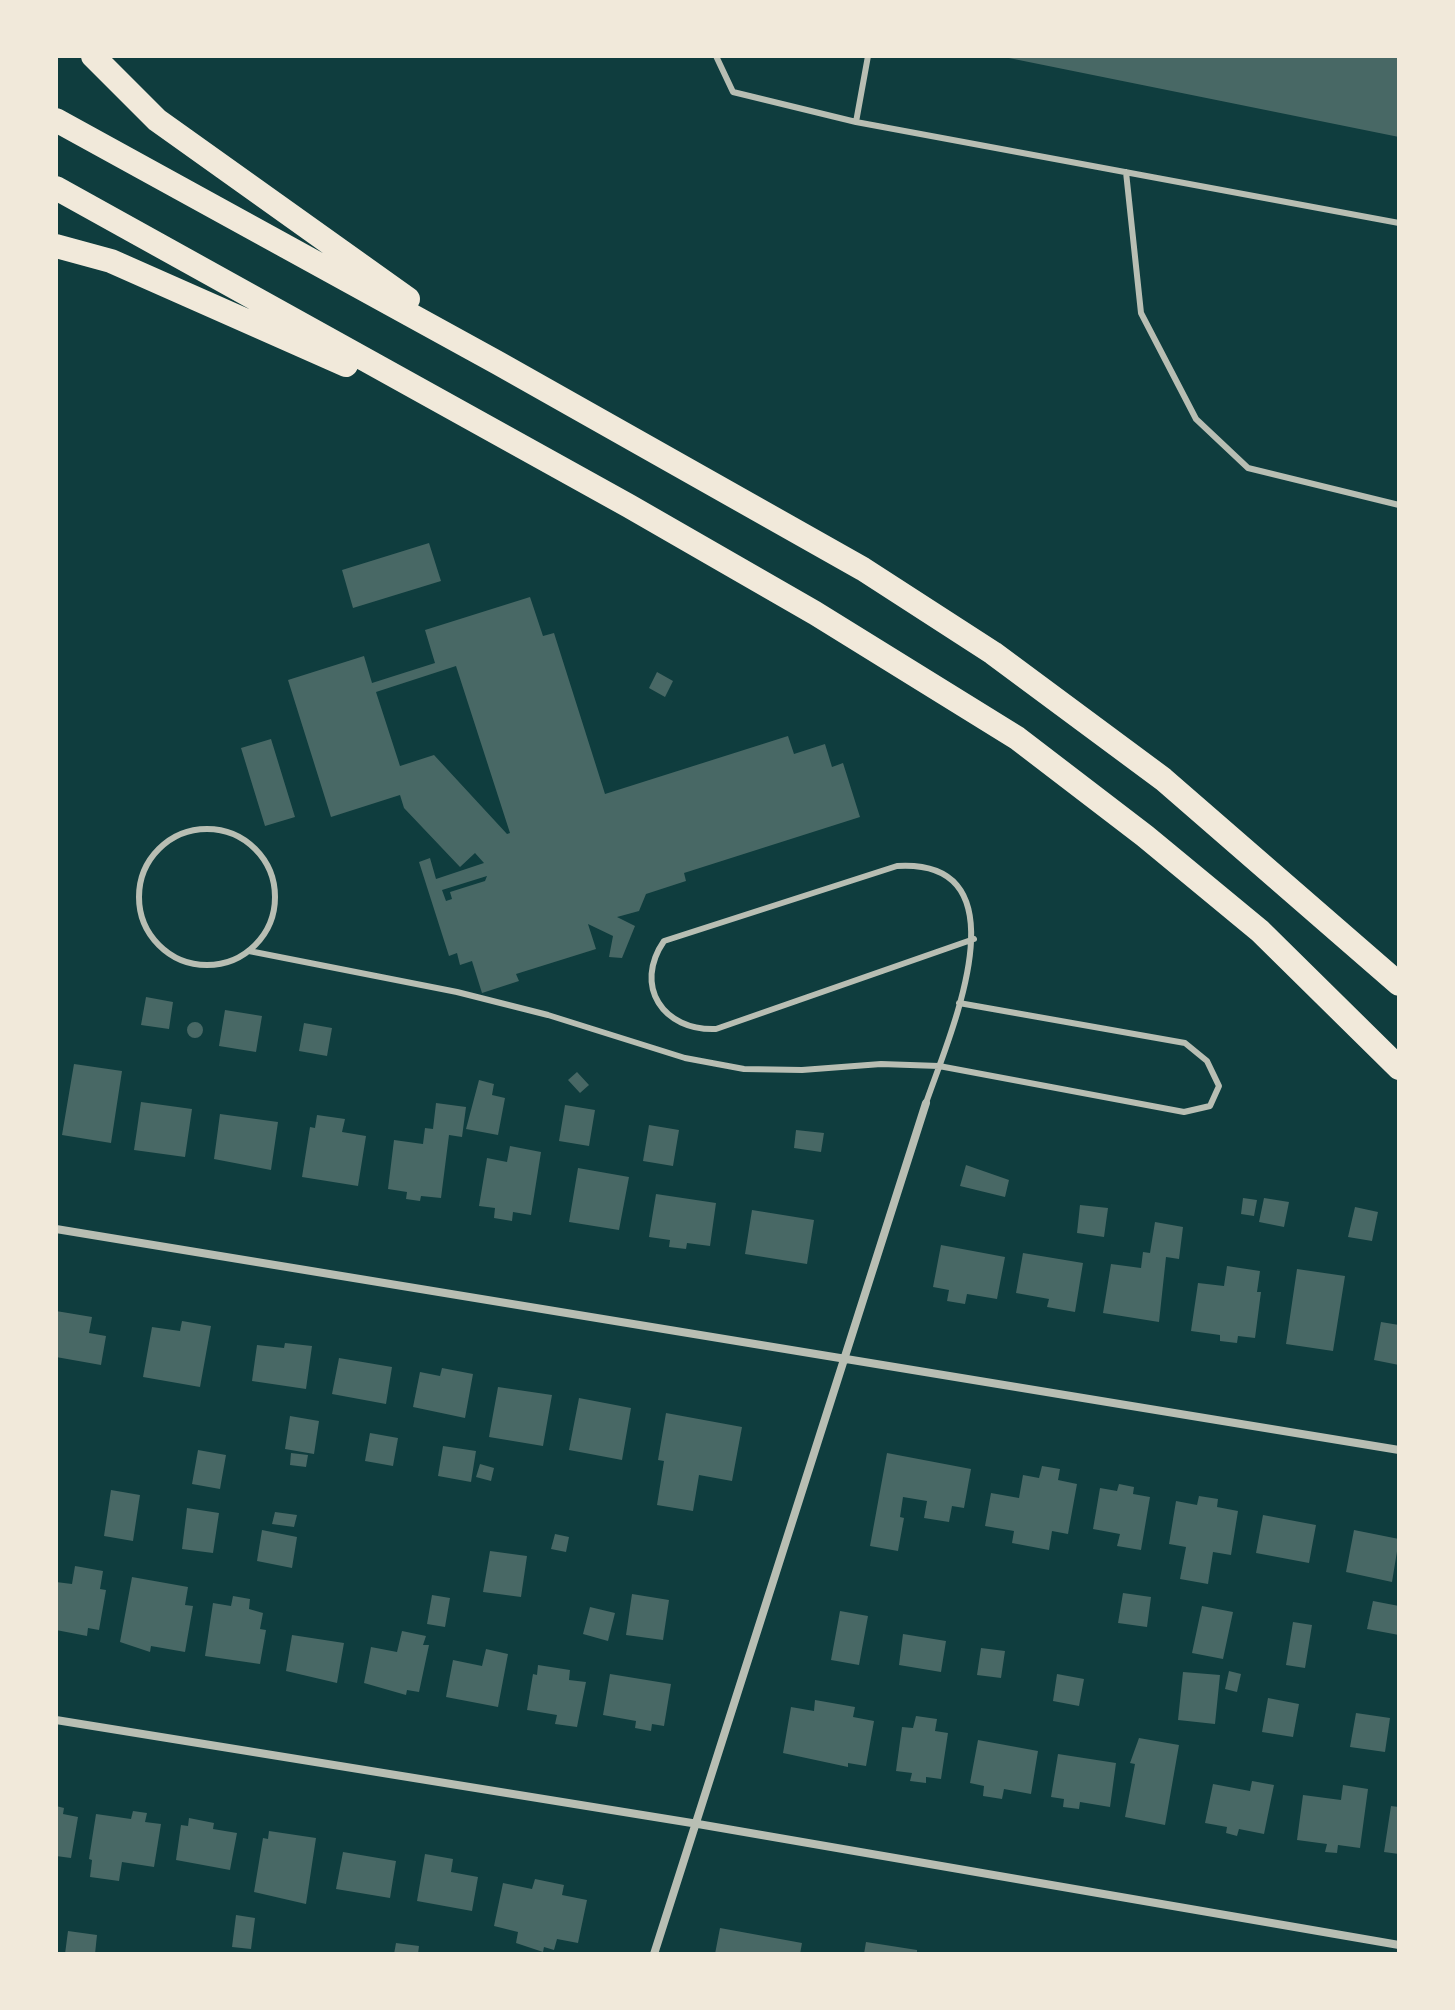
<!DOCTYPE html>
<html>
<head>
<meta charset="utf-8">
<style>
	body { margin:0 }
	#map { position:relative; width:1455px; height:2010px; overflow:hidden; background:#0f3d3e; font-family:Overpass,sans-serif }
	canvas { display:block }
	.frame { position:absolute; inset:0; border:58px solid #f1e9da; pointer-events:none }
</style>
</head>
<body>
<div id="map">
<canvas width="1455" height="2010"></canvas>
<div class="frame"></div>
</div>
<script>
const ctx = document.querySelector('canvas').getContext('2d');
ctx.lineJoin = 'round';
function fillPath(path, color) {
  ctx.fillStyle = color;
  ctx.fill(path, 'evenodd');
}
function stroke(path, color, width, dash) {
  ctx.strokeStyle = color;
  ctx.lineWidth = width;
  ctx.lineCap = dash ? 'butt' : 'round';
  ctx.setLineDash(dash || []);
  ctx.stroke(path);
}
const building = new Path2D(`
	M1004,56H1399V137L1004,57Z
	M429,543L441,581L353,608L342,570Z
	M530,597L543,636L554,633L605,794L788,736L794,754L825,744L832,767L843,763L860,817L684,873L686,881L646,894L639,911L617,917L635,926L622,958L609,957L613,936L588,924L596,949L516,974L519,981L482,993L472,961L460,965L457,953L449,956L419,862L430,858L436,879L484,863L475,853L460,867L404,808L400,795L331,817L288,680L364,656L372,683L435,663L425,630ZM456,666L510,833L507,834L434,755L400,766L376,692ZM487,876L485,881L450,892L452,899L446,901L442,890Z
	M657,672L673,681L665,697L649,688Z
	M271,739L295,817L265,826L241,748Z
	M146,997L173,1002L169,1029L141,1025Z
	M225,1010L262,1016L256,1052L219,1046Z
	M187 1030a8 8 0 1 1 16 0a8 8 0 1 1-16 0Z
	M304,1023L332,1028L327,1056L299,1051Z
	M74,1064L122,1071L111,1143L62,1135Z
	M577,1072L589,1085L580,1093L568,1080Z
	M479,1080L494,1084L492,1095L505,1098L498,1135L466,1129Z
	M141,1102L192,1109L185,1157L134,1150Z
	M436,1103L466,1107L462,1137L449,1135L441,1198L421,1196L420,1201L406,1199L407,1192L388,1189L394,1140L423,1144L425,1128L433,1129Z
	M565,1105L595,1110L589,1146L559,1141Z
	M220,1114L278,1122L271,1170L214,1159Z
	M317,1115L345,1119L342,1132L366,1136L358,1186L302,1177L310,1127L315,1128Z
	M649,1125L679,1130L673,1166L643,1161Z
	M796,1130L824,1133L821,1152L794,1148Z
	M510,1146L541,1152L531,1215L513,1212L512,1221L494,1218L495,1208L479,1206L487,1158L507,1162Z
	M966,1165L1009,1180L1005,1197L960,1186Z
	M578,1168L629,1177L619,1230L569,1222Z
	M656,1194L716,1203L710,1246L687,1243L686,1249L669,1247L670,1240L649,1237Z
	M1243,1198L1257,1200L1254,1216L1241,1214Z
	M1264,1198L1289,1202L1284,1227L1259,1222Z
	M1080,1205L1108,1208L1104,1237L1077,1233Z
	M1355,1207L1378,1212L1372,1241L1348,1237Z
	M752,1210L814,1220L807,1264L745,1254Z
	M1155,1222L1183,1227L1179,1259L1166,1257L1159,1322L1103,1313L1111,1264L1141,1268L1143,1252L1150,1253Z
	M941,1245L1005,1257L997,1299L967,1294L965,1304L947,1301L949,1290L933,1287Z
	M1023,1253L1083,1263L1075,1312L1047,1307L1049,1299L1016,1293Z
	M1227,1266L1260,1271L1257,1292H1261L1255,1338L1238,1336L1237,1343L1220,1341V1335L1191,1331L1198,1283L1224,1286Z
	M1297,1269L1345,1276L1333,1351L1286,1344Z
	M56,1311L92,1317L89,1333L106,1336L101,1365L56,1357Z
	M182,1321L211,1326L200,1387L143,1377L152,1327L180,1331Z
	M1381,1322L1399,1325V1365L1374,1360Z
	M285,1343L312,1346L306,1389L252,1381L257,1345L284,1348Z
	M339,1358L392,1367L386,1404L332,1394Z
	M442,1368L473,1374L465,1418L413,1407L420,1372L440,1376Z
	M498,1387L552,1395L543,1446L489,1437Z
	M579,1398L631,1408L622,1460L569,1450Z
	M666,1413L742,1427L732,1481L699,1475L693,1511L657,1505L664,1461L658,1460Z
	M290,1416L319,1421L314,1454L285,1449Z
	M370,1433L398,1438L393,1466L365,1461Z
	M443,1446L476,1451L471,1482L438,1476Z
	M198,1450L226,1455L220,1489L192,1484Z
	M291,1453L308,1455L306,1467L290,1465Z
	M887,1453L971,1469L964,1508L952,1506L949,1522L924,1518L927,1501L903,1497L900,1517L904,1518L898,1551L870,1546Z
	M480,1464L494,1468L491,1481L476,1477Z
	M1042,1466L1060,1469L1058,1480L1077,1484L1068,1534L1052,1531L1049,1550L1012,1543L1014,1531L985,1526L991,1493L1019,1498L1023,1475L1039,1478Z
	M1119,1484L1134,1487L1133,1494L1150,1497L1141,1550L1117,1546L1120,1534L1093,1529L1100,1488L1117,1491Z
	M111,1490L140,1495L133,1541L104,1536Z
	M1199,1496L1218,1499L1217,1507L1238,1511L1231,1555L1213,1552L1208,1584L1180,1579L1186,1547L1169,1544L1176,1501L1197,1505Z
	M187,1508L219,1513L213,1553L182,1549Z
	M275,1512L297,1515L294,1527L272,1524Z
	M1263,1515L1316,1525L1309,1563L1256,1553Z
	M262,1530L297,1537L292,1568L257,1561Z
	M1354,1530L1399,1539L1392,1582L1346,1572Z
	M555,1534L569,1537L566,1552L551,1549Z
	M490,1551L527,1556L521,1597L483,1592Z
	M75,1566L103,1571L100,1589L106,1590L99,1630L88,1628L87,1636L56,1630V1582L72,1584Z
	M132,1577L188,1587L185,1605L193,1606L185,1652L151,1646L150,1652L120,1642Z
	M1123,1593L1151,1597L1147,1627L1118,1623Z
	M632,1594L669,1600L663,1640L626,1635Z
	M432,1595L450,1598L445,1627L427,1624Z
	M233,1596L250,1599L249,1609L263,1613L260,1629L266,1630L260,1664L205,1656L213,1603L231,1606Z
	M1373,1601L1399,1606V1635L1367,1629Z
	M1202,1606L1233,1612L1223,1659L1192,1653Z
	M590,1607L615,1613L608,1641L583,1634Z
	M840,1611L868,1616L859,1665L831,1660Z
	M1293,1622L1312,1625L1305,1668L1286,1665Z
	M402,1631L426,1636L423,1645H429L419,1692L407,1690L406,1695L364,1683L371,1647L397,1652Z
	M903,1634L946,1641L941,1672L899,1665Z
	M292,1635L344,1643L337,1683L286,1671Z
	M981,1648L1005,1651L1001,1678L977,1675Z
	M486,1649L508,1654L498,1707L446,1697L453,1660L482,1666Z
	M538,1665L570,1670L569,1680L586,1682L577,1727L555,1724L557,1715L527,1710L533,1674L537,1675Z
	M1229,1671L1241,1674L1237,1692L1225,1689Z
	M1183,1672L1220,1675L1215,1724L1178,1720Z
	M610,1674L671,1684L664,1726L652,1724L651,1731L635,1728L636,1721L603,1715Z
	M1057,1674L1084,1679L1079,1706L1053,1701Z
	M1268,1698L1299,1704L1293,1737L1262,1732Z
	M815,1700L855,1707L853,1717L874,1721L866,1766L848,1763V1767L783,1753L791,1707L814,1711Z
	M1356,1713L1390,1718L1385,1752L1350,1747Z
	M916,1716L937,1719L935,1731L948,1733L941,1779L926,1777V1783L910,1781L912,1773L896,1771L902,1727L913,1728Z
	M1139,1738L1179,1745L1165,1825L1125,1817L1135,1764L1130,1763Z
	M978,1740L1038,1751L1031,1794L1004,1789L1002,1799L983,1796L984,1786L970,1783Z
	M1058,1754L1116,1763L1110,1807L1080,1802L1079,1809L1063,1807L1064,1799L1051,1797Z
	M1252,1781L1274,1785L1264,1834L1239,1829L1237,1836L1226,1833L1227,1827L1205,1823L1213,1784L1250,1791Z
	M1343,1785L1368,1789L1360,1848L1338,1845L1337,1853L1325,1852L1327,1844L1297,1840L1303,1795L1341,1800Z
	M56,1806L64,1808L63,1814L78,1817L71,1858L56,1856Z
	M1391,1806L1399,1807V1854L1384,1852Z
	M133,1811L147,1813L145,1822L161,1824L154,1867L122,1862L119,1881L90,1877L92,1860L89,1859L96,1814L131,1819Z
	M189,1818L214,1823L213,1829L237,1833L230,1870L176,1860L181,1825L188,1826Z
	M269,1831L316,1838L306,1904L254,1892L263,1838L268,1839Z
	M343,1852L396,1861L390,1898L336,1889Z
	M425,1854L453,1859L451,1872L478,1877L472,1911L417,1901Z
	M535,1879L564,1885L562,1895L587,1900L578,1943L557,1939L554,1950L544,1947L543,1952L516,1943L518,1932L494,1926L503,1883L532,1889Z
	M236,1915L255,1918L251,1949L232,1947Z
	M720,1928L802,1943L800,1954H715Z
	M68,1931L97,1935L95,1954H65Z
	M866,1942L917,1950V1954H864Z
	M396,1943L419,1946L418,1954H394Z`);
const service = new Path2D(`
	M716,56L733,92L856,122
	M868,56L856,122L1399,223
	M1126,172L1141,313L1196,419L1248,468L1399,505
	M139 897a68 68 0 1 1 136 0a68 68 0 1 1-136 0Z
	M249,951L457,992L548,1015L685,1058L744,1069L802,1070L881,1064L939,1066L1184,1112L1210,1106L1219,1086L1207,1061L1185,1043L959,1003
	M926,1103C948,1038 1030,858 897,866L664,941C633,986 663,1031 716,1029L974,939`);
const minor = new Path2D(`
	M56,1229L1399,1450
	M56,1720L698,1824L1399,1945
	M654,1954L926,1103`);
const motorway = new Path2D(`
	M93,56L157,120L408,299
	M56,120L498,363L863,569L993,653L1163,779L1399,984
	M56,188L629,506L815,613L1017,738L1145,836L1260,931L1399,1068
	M56,246L111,261L346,365`);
fillPath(building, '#486865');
stroke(service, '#b8beb3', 6);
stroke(minor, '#b8beb3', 8);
stroke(motorway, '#f1e9da', 24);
</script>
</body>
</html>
